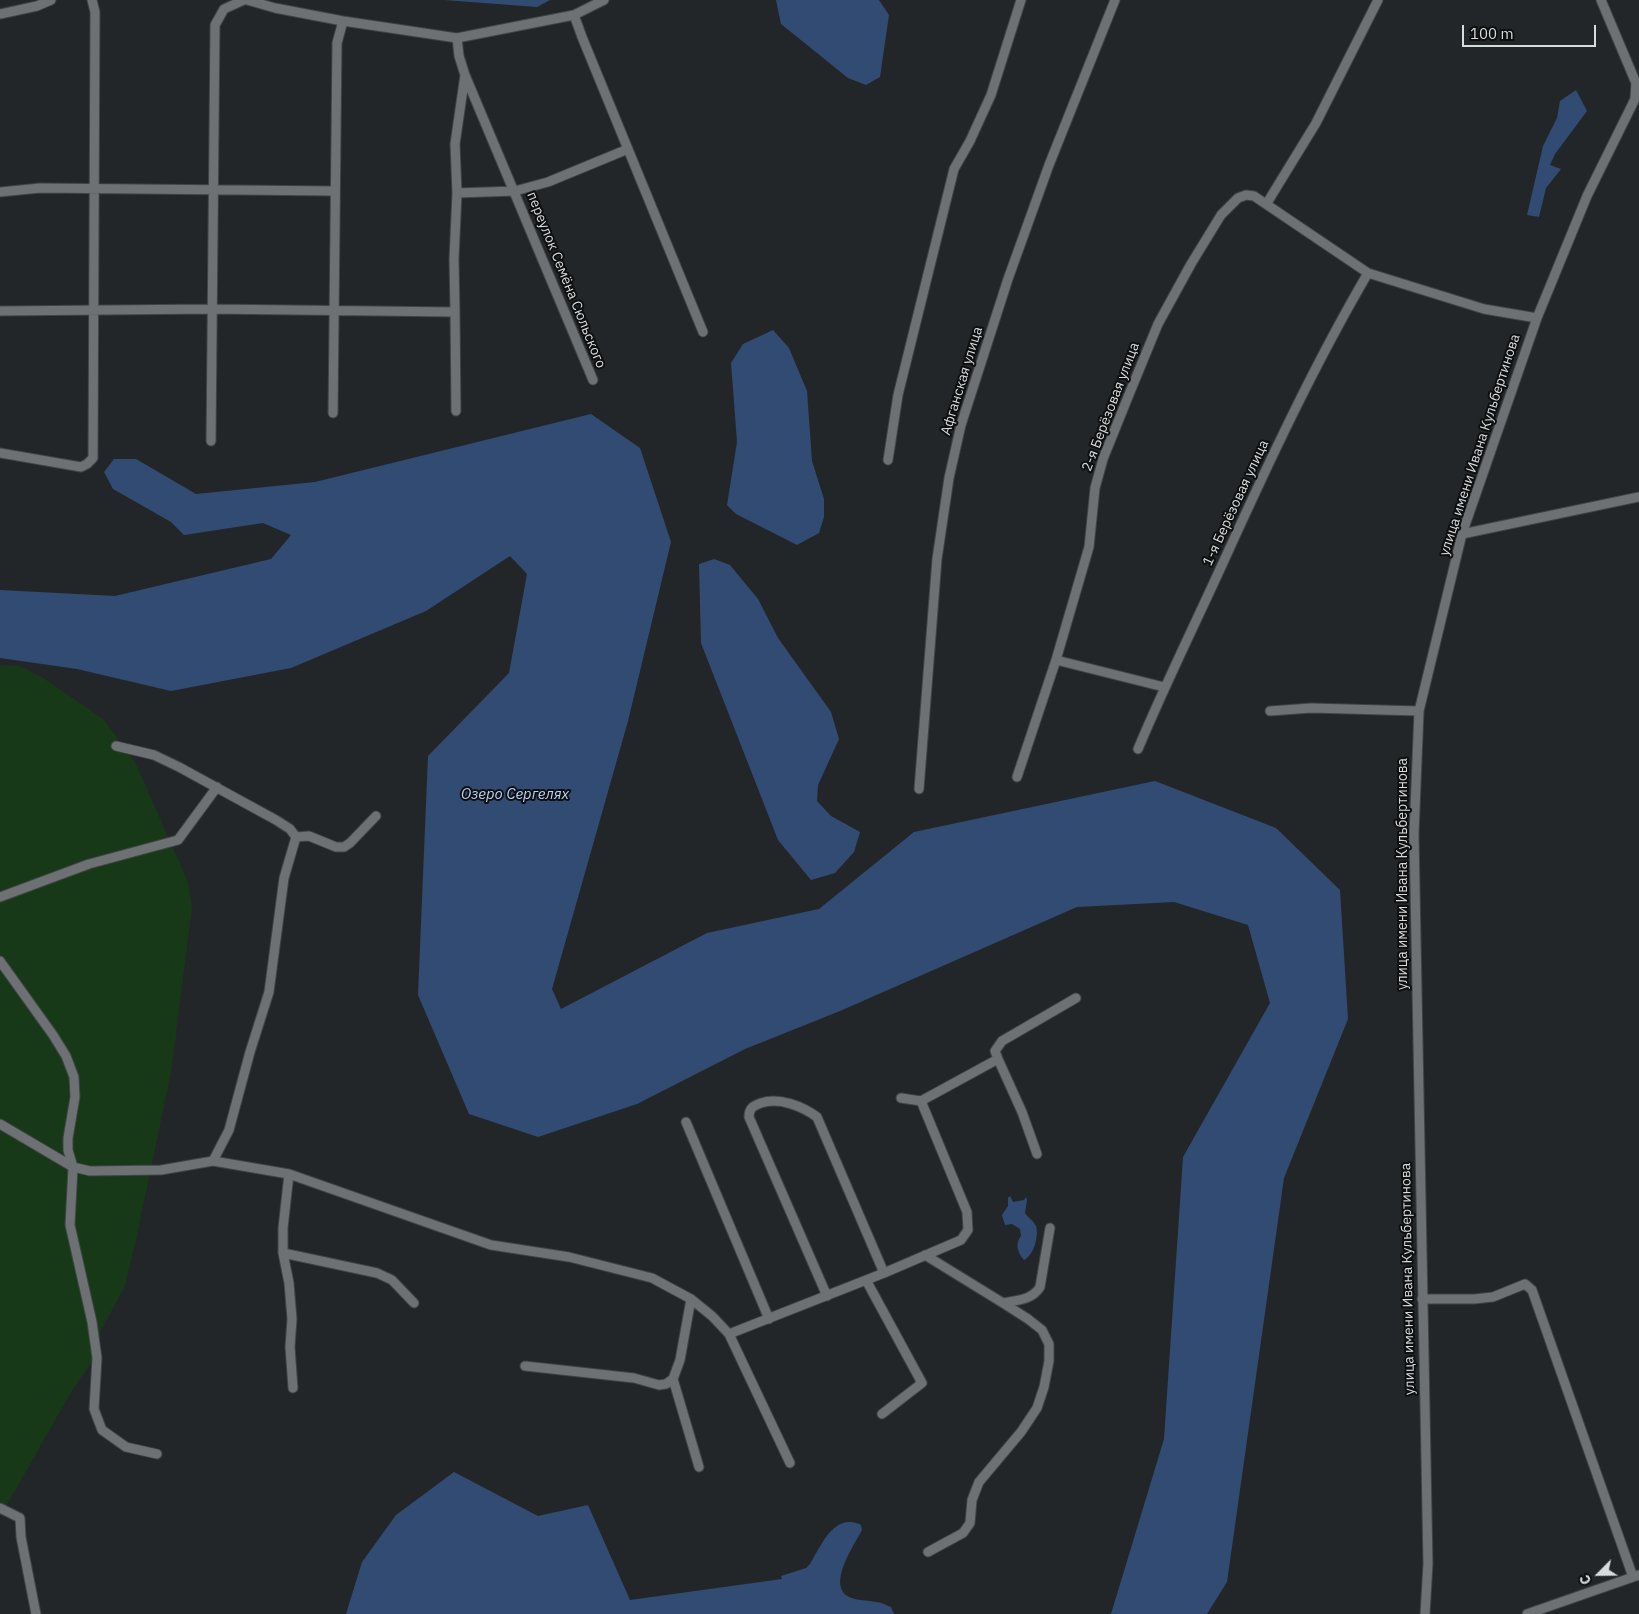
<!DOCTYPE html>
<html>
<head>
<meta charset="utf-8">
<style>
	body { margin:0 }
	#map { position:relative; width:1639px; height:1614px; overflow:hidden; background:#232629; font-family:"IBM Plex Sans",sans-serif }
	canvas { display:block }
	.north { position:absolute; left:1574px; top:1549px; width:50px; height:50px; -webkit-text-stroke:4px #0d0f10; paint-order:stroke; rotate:247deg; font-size:14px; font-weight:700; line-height:20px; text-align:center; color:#d8dbdc }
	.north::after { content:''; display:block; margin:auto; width:18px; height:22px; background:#d8dbdc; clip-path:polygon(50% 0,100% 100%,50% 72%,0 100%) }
	.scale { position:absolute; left:1462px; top:25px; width:134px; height:22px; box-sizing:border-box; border:2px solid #d8dbdc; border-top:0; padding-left:6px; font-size:15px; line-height:18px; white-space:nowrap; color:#d8dbdc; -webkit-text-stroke:4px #0d0f10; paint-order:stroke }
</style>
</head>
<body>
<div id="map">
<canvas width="1639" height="1614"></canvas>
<div class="north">С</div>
<div class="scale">100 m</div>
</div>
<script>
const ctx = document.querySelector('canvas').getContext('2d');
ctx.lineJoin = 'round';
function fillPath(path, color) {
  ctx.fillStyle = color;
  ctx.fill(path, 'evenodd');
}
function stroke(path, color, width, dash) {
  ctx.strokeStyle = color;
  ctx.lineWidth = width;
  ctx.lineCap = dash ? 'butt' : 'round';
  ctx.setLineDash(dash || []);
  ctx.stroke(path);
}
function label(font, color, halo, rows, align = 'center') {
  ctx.font = font + ' "IBM Plex Sans",sans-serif';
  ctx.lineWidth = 4;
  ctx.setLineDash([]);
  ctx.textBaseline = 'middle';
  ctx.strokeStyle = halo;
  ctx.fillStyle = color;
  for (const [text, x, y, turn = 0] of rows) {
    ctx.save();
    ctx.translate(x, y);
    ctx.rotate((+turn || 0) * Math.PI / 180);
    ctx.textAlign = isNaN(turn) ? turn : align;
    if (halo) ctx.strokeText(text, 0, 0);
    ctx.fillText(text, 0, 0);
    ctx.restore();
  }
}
const green = new Path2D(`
	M0,665L20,666L42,677L103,719L135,762L188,882L192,907L171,1072L137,1235L125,1286L101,1330L96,1356L71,1392L0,1517Z`);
const water = new Path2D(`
	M444,0H550L537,7Z
	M776,0H879L889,15L880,77L866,85L848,78L781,24Z
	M1576,90L1587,111L1555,154L1550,165L1561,169L1546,188L1539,217L1527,215L1543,146L1557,118L1560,101Z
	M773,330L789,348L807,391L812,461L824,499V517L819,533L797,545L736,514L727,505L737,442L731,363L743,344Z
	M591,414L640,448L671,542L628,721L552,989L561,1009L707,933L819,909L914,832L1155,781L1276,828L1340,890L1348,1019L1284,1178L1227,1582L1207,1614H1111L1164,1439L1183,1157L1270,1003L1248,925L1174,902L1077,907L840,1011L745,1049L637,1104L538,1137L469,1114L418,995L428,756L509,673L527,574L510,556L426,611L291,668L171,691L77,669L0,658V590L115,596L271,559L291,535L263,523L184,535L171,522L113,489L104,472L114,459H136L196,494L315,482Z
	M714,559L730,565L758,599L778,638L831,712L839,739L818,785L817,801L831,816L860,832L854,852L835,873L811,880L778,840L701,643L699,564Z
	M1010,1196L1013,1202L1024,1200L1026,1197L1027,1200L1025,1213C1028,1218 1033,1220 1036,1226C1039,1236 1034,1255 1024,1260C1017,1252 1015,1244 1021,1236L1020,1229L1012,1224L1005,1225L1002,1215L1008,1206V1198Z
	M454,1472L538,1516L588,1505L630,1600L782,1579L781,1576L806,1568L810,1564C821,1546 834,1512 861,1525L862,1530C855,1544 826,1585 849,1597C858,1601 867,1600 876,1602C881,1602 886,1605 891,1607L894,1614H346L362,1562L396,1515Z`);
const minor = new Path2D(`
	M247,0L275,8L343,21L457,38L574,15L604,0
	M0,14L37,6L51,0
	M574,15L582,37L703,332
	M457,38L459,56L465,75L593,380
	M0,192L40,188L334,191
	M457,193L515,191L548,182L628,149
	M1267,203L1316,123L1378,0
	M0,311L213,309L455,312L456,411
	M455,312L454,259L457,193L455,144L465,75
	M333,413L337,43L343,21
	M211,441L215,25L224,9L244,0
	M0,453L81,467L87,464L93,458L95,12L92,0
	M888,460L898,395L954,169L970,141L991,95L1021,0
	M1462,534L1639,497
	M1056,660L1164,687
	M1270,711L1311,708L1419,711
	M116,746L154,755L179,767L276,820L290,829L296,837L284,878L269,992L250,1052L229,1130L213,1161
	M1138,749C1164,687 1194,626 1222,565C1267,466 1313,367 1368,273
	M1017,777L1056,660L1089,547L1095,488L1103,459L1128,397L1158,324L1191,264L1221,215L1238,198L1246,195L1254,196L1368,273L1484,309L1537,318
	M919,789L937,559L949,478L961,425L1008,279L1049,165L1115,0
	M296,837L309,836L336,847H344L350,843L376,816
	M0,897L89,864L178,840L217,787
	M0,961L53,1035L66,1056L74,1077L75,1097L68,1138V1150L73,1167L70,1225L92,1322L97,1358L94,1409L102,1430L126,1447L157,1454
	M998,1059L995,1051L1002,1041L1076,998
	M921,1101L998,1059L1022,1112L1037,1154
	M686,1122L769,1319
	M0,1124L73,1167L90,1171L161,1170L213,1161L289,1174L491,1245L569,1257L652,1278L691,1299L712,1316L729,1334L790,1463
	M289,1174L283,1228V1253L289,1283L292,1319L290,1347L293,1388
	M283,1253L377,1273L392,1280L414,1303
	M925,1255L1003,1303L1028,1319L1042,1330L1049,1344V1361L1044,1387L1037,1408L1021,1432L979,1482L972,1500L970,1523L963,1533L928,1552
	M866,1280L922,1383L882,1414
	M827,1296L749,1117C749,1108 753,1106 761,1103C779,1097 802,1106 817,1117L884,1273
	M691,1299L680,1360L673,1379L699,1467
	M1422,1299H1474L1493,1297L1525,1284L1532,1290L1633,1577
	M1003,1303C1018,1300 1032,1300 1040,1287L1050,1228
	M729,1334L884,1273L961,1240L968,1230L967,1212L921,1101L901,1098
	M525,1366L634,1378L659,1385L666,1384L673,1379
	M0,1508L20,1518L21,1537L36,1614
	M1425,1614L1428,1564L1414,834L1419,711L1462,534L1537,318L1587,196L1635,99L1636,83L1601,0
	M1527,1614L1639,1575`);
const streetNames = [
	["переулок Семёна Сюльского",566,280,68],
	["Афганская улица",962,381,-73],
	["2-я Берёзовая улица",1111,407,-69],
	["улица имени Ивана Кульбертинова",1480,445,-72],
	["1-я Берёзовая улица",1236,503,-65],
	["улица имени Ивана Кульбертинова",1403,874,-90],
	["улица имени Ивана Кульбертинова",1408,1279,-91]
];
const waterNames = [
	["Озеро Сергелях",515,795]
];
fillPath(green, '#173917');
fillPath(water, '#324b73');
stroke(minor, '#414446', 11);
stroke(minor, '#6d7174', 9);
label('14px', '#d8dbdc', '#0d0f10', streetNames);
label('italic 15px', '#bad3fb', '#0d0f10', waterNames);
</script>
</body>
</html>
